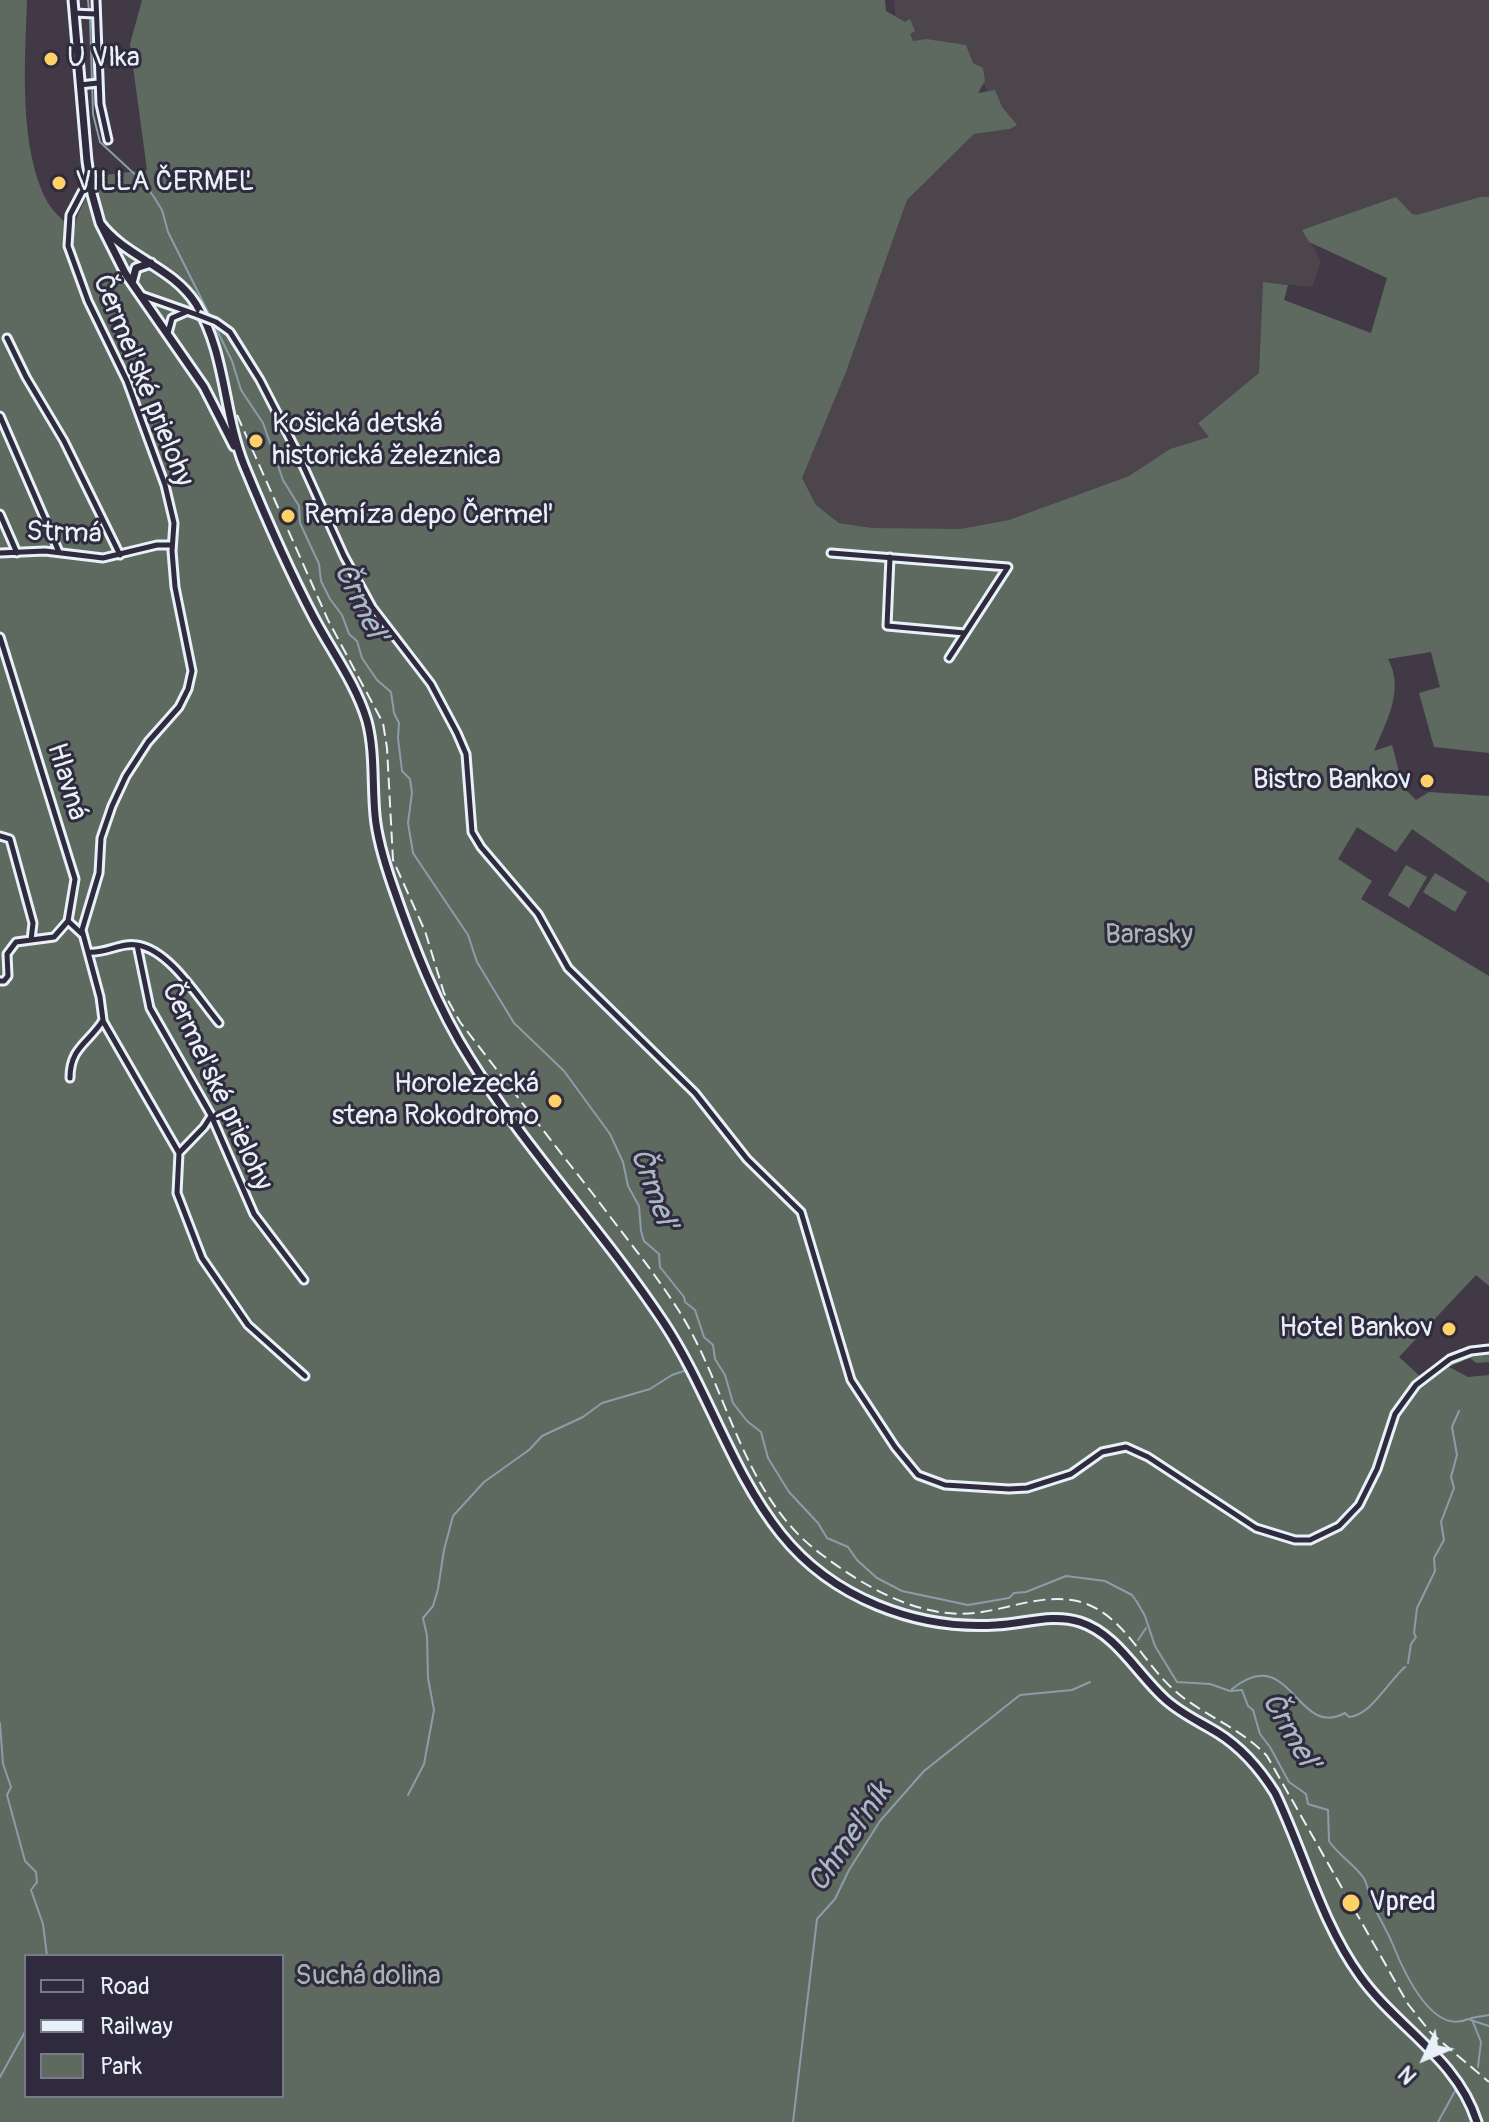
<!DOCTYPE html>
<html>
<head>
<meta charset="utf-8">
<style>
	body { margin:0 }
	#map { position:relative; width:1489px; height:2122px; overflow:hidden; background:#413a46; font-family:Pangolin,sans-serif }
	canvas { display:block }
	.legend { position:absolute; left:24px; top:1954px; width:260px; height:144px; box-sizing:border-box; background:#2f2a3d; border:2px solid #797a88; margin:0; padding:10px 14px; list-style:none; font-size:24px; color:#e8f1f8 }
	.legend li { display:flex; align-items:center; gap:16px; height:40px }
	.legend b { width:40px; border:2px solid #797a88 }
	.north { position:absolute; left:1385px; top:2018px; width:80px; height:80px; -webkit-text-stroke:6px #2f2a3d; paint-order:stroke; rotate:226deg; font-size:22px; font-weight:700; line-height:32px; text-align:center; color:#e8f1f8 }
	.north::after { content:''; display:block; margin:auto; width:28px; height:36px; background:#e8f1f8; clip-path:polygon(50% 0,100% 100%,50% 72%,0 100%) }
</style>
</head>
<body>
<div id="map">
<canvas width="1489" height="2122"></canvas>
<ul class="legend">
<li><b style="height:10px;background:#2f2a3d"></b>Road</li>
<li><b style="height:10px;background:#e8f1f8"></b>Railway</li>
<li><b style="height:22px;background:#5e6a5f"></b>Park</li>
</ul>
<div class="north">N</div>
</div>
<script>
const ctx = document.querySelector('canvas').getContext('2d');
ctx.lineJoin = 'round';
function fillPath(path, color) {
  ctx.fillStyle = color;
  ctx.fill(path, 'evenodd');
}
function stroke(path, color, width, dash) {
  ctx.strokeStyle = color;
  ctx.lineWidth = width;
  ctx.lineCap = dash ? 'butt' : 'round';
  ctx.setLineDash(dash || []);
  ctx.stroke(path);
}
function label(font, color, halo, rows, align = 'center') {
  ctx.font = font + ' Pangolin,sans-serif';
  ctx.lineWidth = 6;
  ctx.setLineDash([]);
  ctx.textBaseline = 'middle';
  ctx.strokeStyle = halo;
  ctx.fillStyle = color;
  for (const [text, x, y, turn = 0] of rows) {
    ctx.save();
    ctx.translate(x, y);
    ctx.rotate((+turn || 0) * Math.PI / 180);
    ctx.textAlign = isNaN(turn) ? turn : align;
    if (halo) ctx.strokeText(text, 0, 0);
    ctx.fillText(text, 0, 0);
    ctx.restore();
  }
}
const built = new Path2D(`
	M894,0H1489V197H1480L1417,215H1412L1396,197L1303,230L1321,261L1312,287L1263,282L1259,373L1198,422L1210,437L1170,449L1129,476L1009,520L960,529L928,530L872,528L840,523L816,505L802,478L846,372L907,200L974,134L1010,129L976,71L898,41Z`);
const green = new Path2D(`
	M0,0H27C25,60 18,150 48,203C54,213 65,222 73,230L79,212L97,176L147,170L130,44L142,0H885L886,11L905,22L910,19L915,31L910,34L913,41L926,39L966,45L973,63L983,68L985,81L978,93L995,90L1002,107L1017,125L1010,129L974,134L907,200L846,372L802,478L816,505L839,523L872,528L960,529L1009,520L1129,476L1170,449L1209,437L1198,423L1259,373L1263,282L1288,285L1284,300L1371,333L1387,278L1309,242L1302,230L1396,197L1412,214L1417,215L1480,197H1489V753L1434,747L1419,693L1440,687L1431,652L1388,659C1405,690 1386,722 1374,751L1392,745L1403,787L1416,800L1429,792L1489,796V883L1412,829L1396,852L1357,827L1338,859L1372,881L1361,899L1489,976V1286L1476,1275L1399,1357L1422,1378L1450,1359L1489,1349V1362L1476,1363L1470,1358L1449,1367L1468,1377L1489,1375V2122H0ZM26,1956H282V2096H26Z
	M1406,865L1427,877L1409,908L1388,895Z
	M1435,873L1467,892L1455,912L1423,892Z`);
const stream = new Path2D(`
	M88,0L89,11
	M90,17L93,114L100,142L142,181L154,197L162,210L168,232L211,318
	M214,324L232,361L241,390L263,423L283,480L299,506L300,523L319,564L321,581L330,599L342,615L349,634L357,641L362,658L377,680L391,692L394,713L399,723L398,738L402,771L410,779L412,793L408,823L413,853L468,935L477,962L514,1023L564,1071L610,1134L623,1162L628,1186L639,1206L641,1231L644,1241L659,1254L660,1267L684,1297L685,1302L695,1310L704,1337L713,1345L715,1359L725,1375L733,1403L747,1421L761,1432L768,1458L789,1492L818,1523L827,1538L848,1547L857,1560L877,1578L902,1591L968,1605L1009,1598L1014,1593L1026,1592L1066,1576L1105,1581L1132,1595L1137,1602L1145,1616L1155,1646L1177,1682L1210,1684L1230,1691L1242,1690L1248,1706L1253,1710L1260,1734L1270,1747L1289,1782L1306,1794L1308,1804L1328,1810L1329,1841C1338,1855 1354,1864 1363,1877C1368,1884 1368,1893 1371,1901C1378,1916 1387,1930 1393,1945C1403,1970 1432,2036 1468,2019L1489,2026
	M1138,1640L1146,1628
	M1408,1663L1411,1644L1416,1637L1414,1633L1417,1608L1435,1571L1434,1558L1444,1540L1441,1522L1454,1488L1451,1477L1457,1455L1452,1427L1459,1411
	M1232,1689C1291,1641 1296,1740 1345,1713L1349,1717C1371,1715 1387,1683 1405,1667
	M0,1723L3,1764L11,1787L7,1795L25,1861L36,1872L37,1882L31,1890L43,1924L47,1956
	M408,1795L424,1764L434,1710L428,1678L427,1636L423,1618L433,1606L438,1589L444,1550L453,1516L484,1482L529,1450L542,1436L583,1417L602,1403L650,1389L672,1375L687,1370
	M1471,2018L1489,2015
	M1473,2022L1481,2042L1478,2067
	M0,2077L26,2030
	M793,2122L817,1919L835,1899L849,1870L880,1821L924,1771L1020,1695L1072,1690L1090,1682
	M1438,2122L1455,2091`);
const street = new Path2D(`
	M96,0L100,104L108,140
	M74,13L95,14
	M80,85L98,83
	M141,295L198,315
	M216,322L230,332L260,380L297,452L344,556L372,607L431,684L457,733L466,754L472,832L481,847L538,914L568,968L695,1093L747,1159L801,1212L851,1380L895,1447L918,1475L945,1485L1009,1489L1027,1488L1071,1474L1102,1452L1126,1447L1148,1457L1256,1528L1295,1540H1310L1339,1526L1359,1505L1377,1469L1395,1414L1416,1385L1450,1359L1471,1351L1489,1349
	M168,333L172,318L186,312
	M7,338L26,377L64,441L120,555
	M0,416L59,552
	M0,514L17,553
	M0,553L45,551L103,558L157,545H172
	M831,553L1008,567L949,658
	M890,557L887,626L965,633
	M0,637L75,879L68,921L82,934
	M0,836L10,839L33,923L31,940
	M137,945C170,950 198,998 219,1023
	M88,952C106,954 120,942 137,945L150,1008L211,1115L254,1214L304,1280
	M0,981H4L8,976L7,954L16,942L54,937L68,921
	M103,1021L179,1153L177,1193L202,1258L248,1325L305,1376
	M70,1078C70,1047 89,1043 103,1020L100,997L82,930L99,873L101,838L112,806L126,776L148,742L179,707L188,689L192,671L175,587L172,551L174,523L165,485L127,381L88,301L68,246L70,215L82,192L90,187
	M179,1153L204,1127L211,1116`);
const secondary = new Path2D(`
	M73,0L87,161L92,194L100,223L125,273L204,387L234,446
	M100,223C126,258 172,266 196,304C226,353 223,412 244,465C265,516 288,569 314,618C332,652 356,684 367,721C375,751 372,784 375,815C377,839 385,864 393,887C413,945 437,1007 470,1059C528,1152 604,1232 664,1323C708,1390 731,1471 781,1534C832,1598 916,1630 996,1625C1024,1624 1052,1613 1080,1622C1117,1634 1137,1674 1165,1699C1180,1713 1200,1722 1218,1733C1242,1748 1260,1769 1275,1793C1304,1853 1321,1922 1360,1976C1397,2028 1457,2058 1477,2122
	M132,283L136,268L151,263`);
const rail = new Path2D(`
	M237,415L328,620L383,723L387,748L393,860L425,931L444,993L460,1022C504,1079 548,1137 593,1194C622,1233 653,1270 679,1311C729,1390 742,1496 821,1554C866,1588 924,1622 982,1612C1014,1607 1045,1594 1077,1601C1123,1612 1141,1661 1174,1690C1202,1715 1241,1728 1267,1756L1408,2004L1431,2033L1489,2082`);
const streetBridge = new Path2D(`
	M198,315L216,322`);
const markers = [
	[51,59,8,"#ffd166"],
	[59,183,8,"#ffd166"],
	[256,441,8,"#ffd166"],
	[288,516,8,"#ffd166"],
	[1427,781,8,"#ffd166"],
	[555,1101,8,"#ffd166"],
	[1449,1329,8,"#ffd166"],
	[1351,1903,10,"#ffd166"]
];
const poiNames = [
	["U Vlka",67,59],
	["VILLA ČERMEĽ",75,183],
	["Košická detská",272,425],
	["historická železnica",272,457],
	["Remíza depo Čermeľ",304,516],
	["Bistro Bankov",1411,781,"right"],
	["Horolezecká",539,1085,"right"],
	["stena Rokodromo",539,1117,"right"],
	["Hotel Bankov",1433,1329,"right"],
	["Vpred",1369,1903]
];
const streetNames = [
	["Čermeľské prielohy",142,381,68],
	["Strmá",64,534,2],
	["Hlavná",66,782,73],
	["Čermeľské prielohy",216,1087,65]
];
const parkNames = [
	["Barasky",1149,936],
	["Suchá dolina",368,1977]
];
const waterNames = [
	["Črmeľ",359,603,64],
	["Črmeľ",652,1189,70],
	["Črmeľ",1289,1732,60],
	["Chmeľník",851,1838,-56]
];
fillPath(built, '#4d454c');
fillPath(green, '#5e6a5f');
stroke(stream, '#8b9cab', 2);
stroke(street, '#e8f1f8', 11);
stroke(secondary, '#e8f1f8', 13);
stroke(street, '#2f2a3d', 5);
stroke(secondary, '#2f2a3d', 7);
stroke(rail, '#e8f1f8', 2, [12, 6]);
stroke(streetBridge, '#e8f1f8', 11, []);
stroke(streetBridge, '#2f2a3d', 5);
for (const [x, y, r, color] of markers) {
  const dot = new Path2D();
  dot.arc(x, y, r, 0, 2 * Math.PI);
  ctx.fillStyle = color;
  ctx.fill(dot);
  stroke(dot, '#2f2a3d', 3);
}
label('28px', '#e8f1f8', '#2f2a3d', poiNames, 'left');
label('28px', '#e8f1f8', '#2f2a3d', streetNames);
label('28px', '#aab4b3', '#2f2a3d', parkNames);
label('italic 30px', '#aab8c5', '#2f2a3d', waterNames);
</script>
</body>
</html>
